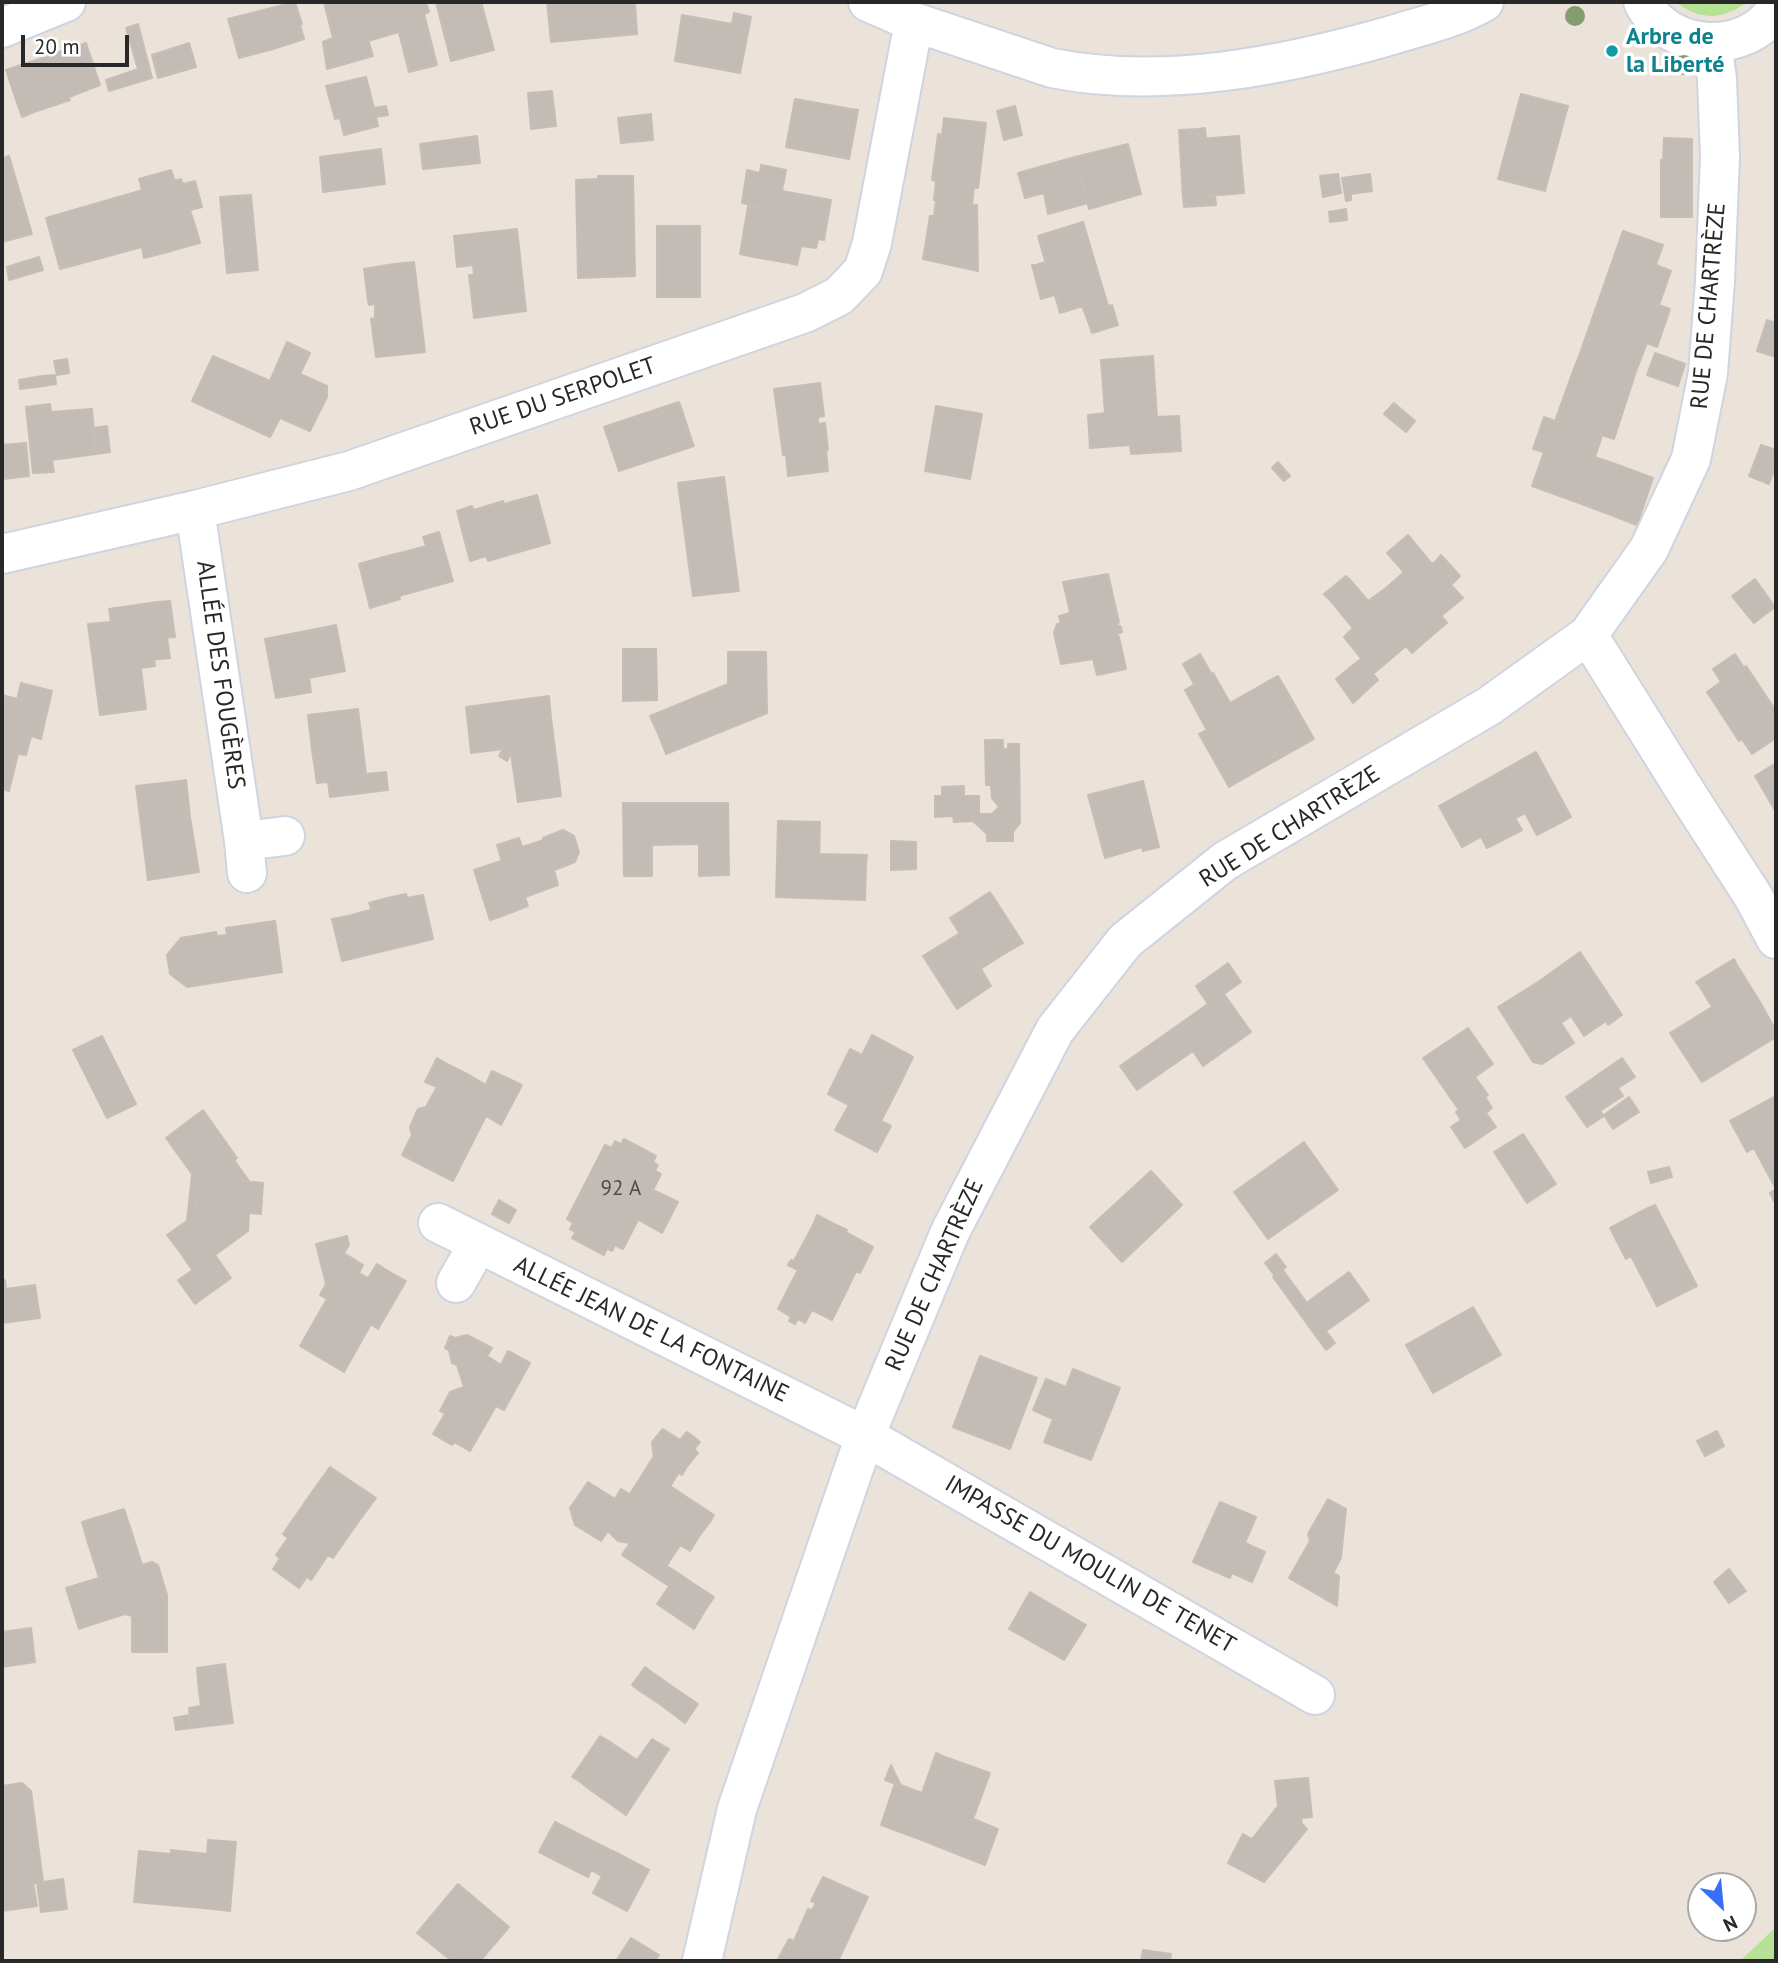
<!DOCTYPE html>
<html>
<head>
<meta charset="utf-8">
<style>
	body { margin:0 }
	#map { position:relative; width:1778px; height:1963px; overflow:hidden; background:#ebe2da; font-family:"PT Sans",sans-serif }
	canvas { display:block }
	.frame { position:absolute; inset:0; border:4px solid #282828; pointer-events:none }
	.north { position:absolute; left:1687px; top:1872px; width:70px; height:70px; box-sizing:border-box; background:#fff; border:2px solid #a9a9a9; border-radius:50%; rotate:154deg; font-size:19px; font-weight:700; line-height:28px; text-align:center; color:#282828 }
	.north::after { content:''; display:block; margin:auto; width:24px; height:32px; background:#396ef8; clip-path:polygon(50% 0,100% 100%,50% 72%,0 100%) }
	.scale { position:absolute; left:21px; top:35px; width:108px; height:32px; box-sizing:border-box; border:4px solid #282828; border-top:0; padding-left:9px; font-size:21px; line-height:24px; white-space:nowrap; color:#282828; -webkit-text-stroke:5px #fff; paint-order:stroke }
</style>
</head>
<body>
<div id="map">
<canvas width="1778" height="1963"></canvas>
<div class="frame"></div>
<div class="north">N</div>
<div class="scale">20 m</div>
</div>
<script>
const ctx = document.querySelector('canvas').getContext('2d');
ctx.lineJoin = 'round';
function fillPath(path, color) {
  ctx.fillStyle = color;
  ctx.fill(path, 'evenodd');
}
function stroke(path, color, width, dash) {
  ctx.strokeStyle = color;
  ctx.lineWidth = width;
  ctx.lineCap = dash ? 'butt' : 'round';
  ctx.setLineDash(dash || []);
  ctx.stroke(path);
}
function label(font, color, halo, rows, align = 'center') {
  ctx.font = font + ' "PT Sans",sans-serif';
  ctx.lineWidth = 7;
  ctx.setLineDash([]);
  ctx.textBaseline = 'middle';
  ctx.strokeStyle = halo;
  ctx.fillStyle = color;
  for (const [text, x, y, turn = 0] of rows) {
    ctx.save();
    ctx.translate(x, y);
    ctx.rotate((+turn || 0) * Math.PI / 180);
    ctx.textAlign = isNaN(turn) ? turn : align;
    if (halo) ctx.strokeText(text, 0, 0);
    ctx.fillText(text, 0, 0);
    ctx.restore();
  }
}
const green = new Path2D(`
	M1676,2H1747C1723,20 1700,21 1676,2Z
	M1776,1927V1961H1740Z`);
const building = new Path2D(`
	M295,2L302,24L300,25L304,39L273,49L268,35L235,43L228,19Z
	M324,2H426L429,12L424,14L437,65L409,72L396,21L365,30L373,56L327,69L323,42L333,38Z
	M436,2H481L494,50L451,61Z
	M547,2H635L637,34L551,42Z
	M734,13L751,17L740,73L675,61L682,15L732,24Z
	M396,21L399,32L368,41L365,30Z
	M138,24L152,78L109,91L106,80L138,69L126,28Z
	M268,35L273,49L239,58L235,43Z
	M86,43L100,85L69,97L64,85H61L51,55Z
	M189,43L196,67L158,78L152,55Z
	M51,55L61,85H64L70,100L34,112L28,96L16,100L6,70Z
	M366,77L374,108L386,106L388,115L376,117L378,126L344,135L340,118L335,119L326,86Z
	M552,91L556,126L531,129L528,93Z
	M1521,94L1568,106L1545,191L1498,179Z
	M28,96L34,112L22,117L16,100Z
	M795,99L851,109L846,137L853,138L849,159L786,147Z
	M1015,106L1022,135L1004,140L997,111Z
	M851,109L858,110L853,138L846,137Z
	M651,114L653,140L621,143L618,118Z
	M944,118L986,123L978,188L974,187L972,205L934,200L936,181L932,180L938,134L942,135Z
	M1205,128L1206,139H1198L1197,129Z
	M1197,129L1198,139L1239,136L1244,193L1183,198L1179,130Z
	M477,136L480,163L423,169L420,144Z
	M1664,138L1692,139V160L1663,161Z
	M1128,144L1141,194L1089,209L1075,157Z
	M381,149L385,184L323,192L320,157Z
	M9,156L32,234L2,242V158Z
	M1075,157L1088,203L1048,214L1044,193L1025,198L1018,173Z
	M1661,160H1692V217H1661Z
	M761,165L786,170L782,191L831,200L824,240L795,235L789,263L754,257L760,229L774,231L778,210L742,203L747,170L760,173Z
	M171,170L175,181L142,190L139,179Z
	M1338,174L1341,193L1323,197L1320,176Z
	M1370,174L1372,191L1351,194V200L1346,201L1342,178Z
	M598,176H633L635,276L578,278L576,180L598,179Z
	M181,179L183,184L195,181L202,207L190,210L197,232L185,235L188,246L164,253L160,242L142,247L129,194Z
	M129,194L142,247L60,269L46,218Z
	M251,195L258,270L227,273L220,197Z
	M1215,196L1216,205L1184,207L1183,198Z
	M936,200L977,205L978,271L923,259L930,216H934Z
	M748,206L778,210L774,231L760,229L754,257L740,254Z
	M1346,209L1347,220L1330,222L1329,212Z
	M1083,222L1106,299L1060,313L1038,236Z
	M657,226H700V297H657Z
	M517,229L526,311L474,318L469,275H474L473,265L457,267L454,236Z
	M1623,231L1663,245L1656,265L1671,271L1659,305L1604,285Z
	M197,232L200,243L188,246L185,235Z
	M795,235L818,239L816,248L801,246L797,265L789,263Z
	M160,242L164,253L144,258L142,247Z
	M39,257L43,270L9,280L7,267Z
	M414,262L425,352L376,357L371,319L375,318V304L369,305L368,301L374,300L371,274L394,270V264Z
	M1045,262L1055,295L1044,298L1036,265Z
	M394,264V270L371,274L374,300L368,301L364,269Z
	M1032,265H1036L1044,298L1041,299Z
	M1604,285L1670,309L1657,347L1647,343L1635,374L1579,356Z
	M1106,299L1108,306L1085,313L1082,306Z
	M1112,305L1118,325L1092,333L1085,313Z
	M1767,320L1776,323V357L1757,351Z
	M287,342L310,353L300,374L327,386V397L310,431L280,418L270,437L192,401L213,356L270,381Z
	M1655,353L1685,364L1678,386L1647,375Z
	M1153,356L1157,417L1179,416L1181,451L1131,454L1130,445L1090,448L1088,415L1105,413L1101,360Z
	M1579,356L1635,374L1630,390L1573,371Z
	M67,359L69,373L57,375L54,361Z
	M1573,371L1630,390L1614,439L1555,421Z
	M55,375L56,384L44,386L42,376Z
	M42,376L44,386L20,389L19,380Z
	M820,383L824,416L818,417V424L825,423L828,450L783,455L774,389Z
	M679,402L681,407L639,421L637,416Z
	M1394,403L1415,421L1406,432L1384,414Z
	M50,404L51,412L92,409L96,454L52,460L54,472L33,473L26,407Z
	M936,406L982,414L970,479L925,471Z
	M681,407L692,441L650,455L652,460L619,471L604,427L637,416L639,421Z
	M1544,417L1555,421L1544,452L1533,449Z
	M1555,421L1562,423L1551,455L1544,452Z
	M1562,423L1593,433L1586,454L1595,457L1579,503L1532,486L1544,452L1551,455Z
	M107,426L110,452L96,454L93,428Z
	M1593,433L1602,436L1595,457L1586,454Z
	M692,441L694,446L652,460L650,455Z
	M26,443L29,476L4,479L2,467V445Z
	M1761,445L1776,450V465L1769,484L1749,476Z
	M826,450L828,471L788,476L786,455Z
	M1595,457L1618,465L1603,512L1579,503Z
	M1278,462L1290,476L1284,481L1272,468Z
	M1618,465L1653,478L1637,525L1603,512Z
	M724,477L739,591L693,596L678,483Z
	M537,495L550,543L488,561L486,556L470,561L457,511L472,506L474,510L503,501L504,504Z
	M439,532L453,581L399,596L400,599L370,608L359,564L391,555L392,561L405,558L404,552L426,546L423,537Z
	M1408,535L1432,564L1436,561L1454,582L1451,585L1463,598L1441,616L1421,591L1402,606L1386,588L1404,572L1387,553Z
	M404,552L405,558L392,561L391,555Z
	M1441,555L1460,576L1454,582L1436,561Z
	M1108,574L1119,622L1117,625L1121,627L1122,632L1117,634L1119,637L1126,669L1097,675L1093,659L1061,664L1054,633L1057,624L1072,621L1063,582Z
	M1346,576L1352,582L1330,600L1324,594Z
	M1755,579L1775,607L1754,623L1732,596Z
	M1352,582L1368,601L1386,588L1402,606L1385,621L1406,646L1373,674L1378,680L1353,703L1336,679L1368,653L1350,631L1353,628L1330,600Z
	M1421,591L1447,623L1429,638L1402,606Z
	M170,601L175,637L162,638L157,602Z
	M157,602L162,638H167L170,658L140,661L146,709L100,715L88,624L111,622L109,609Z
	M1402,606L1429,638L1412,653L1385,621Z
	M1070,613L1072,621L1061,624L1059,616Z
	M336,625L345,671L309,678L311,692L276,698L265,639Z
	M1350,631L1368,653L1361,658L1344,637Z
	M623,649H656L657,693H642V683L623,684Z
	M728,652H739V691L699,707L701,713L657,731L650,716L728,684Z
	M739,652H766L767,713L666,754L657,731L701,713L699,707L739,691Z
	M1200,654L1212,675L1194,684L1183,664Z
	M1735,654L1744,668L1746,666L1776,711V738L1752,754L1742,739L1739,741L1707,692L1721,682L1713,669Z
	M154,659L155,666L141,668L140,661Z
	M1213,673L1230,703L1267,682L1278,702L1289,695L1314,739L1298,748L1294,742L1275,752L1277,755L1248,771L1250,775L1229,787L1199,734L1207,730L1185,690Z
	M1278,676L1289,695L1278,702L1267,682Z
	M21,683L52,691L45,721L36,718L26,755L18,754L9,791L2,789V698L6,700L4,707L15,709Z
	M642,683V693H657V700L623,701V684Z
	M2,695L18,699L15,709L4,707L6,700L2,698Z
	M549,696L551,718L536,720L529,715L528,706L467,715L466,707Z
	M528,706L529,715L536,720L551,718L561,796L518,802L511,753L503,749L471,753L467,715Z
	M358,709L366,774L386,772L388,790L330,797L328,782L317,783L314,763L321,762L319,749L312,750L308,715Z
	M36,718L45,721L41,739L31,736Z
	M985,740H1003V749H1008V744H1019L1020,823L1013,832V841H987V834L973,821L954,822L953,816L935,817V796H942V787L964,786V796H979V814H992L999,807L992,798L991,785H986Z
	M1294,742L1298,748L1250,775L1248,771L1277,755L1275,752Z
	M319,749L321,762L314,763L312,750Z
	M503,749L511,753L507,761L499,756Z
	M1536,752L1571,817L1537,835L1525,813L1462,847L1439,806L1491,777L1494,785L1520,771L1516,763Z
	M1516,763L1520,771L1494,785L1491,777Z
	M1776,763V812L1755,776Z
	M186,780L190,817H184L180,781Z
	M180,781L184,817H190L199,872L148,880L136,786Z
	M1143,781L1159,847L1143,851L1142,847L1105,858L1088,795Z
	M623,803H728L729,875L699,876V844L652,845V876H624Z
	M1515,818L1522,830L1487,848L1481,837Z
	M778,821L820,822L819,865L866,866L865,900L776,897Z
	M563,830L574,836L579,852L575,862L554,870L558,885L525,897L528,906L502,916L489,872L503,866L497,845L519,838L522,847L544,840L543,838Z
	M891,841L916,842V869L891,870Z
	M819,854L867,855L866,866L819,865Z
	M501,861L503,866L489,872L502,916L490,920L474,870Z
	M990,892L1023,943L1004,954L1001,950L979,964L950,918Z
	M406,894L407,898L423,895L433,939L342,961L336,936L352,932L348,916L388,905L387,898Z
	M387,898L388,905L372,910L369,903Z
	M348,916L352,932L336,936L332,919Z
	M275,921L282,972L187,987L181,938L216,932L217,936L227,935L226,928Z
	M960,933L991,986L957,1009L923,956Z
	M181,938L187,987L170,974L167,955Z
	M1001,950L1004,954L982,968L979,964Z
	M1580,952L1622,1015L1608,1025L1606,1021L1584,1036L1571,1016L1564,1021L1538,982Z
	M1734,959L1737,965L1726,971H1719L1718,976L1700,987L1696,982Z
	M1228,963L1241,982L1224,994L1251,1032L1203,1066L1193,1051L1137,1090L1120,1066L1208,1004L1196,986Z
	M1737,965L1760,1002L1753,1006L1773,1039L1702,1082L1675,1041L1717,1015L1700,987L1718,976L1719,971H1726Z
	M1538,982L1564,1021L1561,1023L1574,1043L1542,1064L1533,1062L1498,1007Z
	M1760,1002L1776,1031V1037L1773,1039L1753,1006Z
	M1712,1007L1717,1015L1675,1041L1670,1033Z
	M1468,1028L1493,1064L1475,1077L1488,1095L1485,1097L1492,1108L1486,1113L1496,1127L1465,1148L1451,1127L1461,1120L1456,1112L1459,1110L1423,1058Z
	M872,1035L913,1057L898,1088L891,1084L888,1088L884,1087L880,1093L884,1096L873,1117L891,1126L877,1152L835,1130L849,1105L828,1094L850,1049L862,1055Z
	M102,1036L136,1104L107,1118L73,1050Z
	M437,1058L449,1065L437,1087L425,1082Z
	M1622,1058L1635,1077L1618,1088L1623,1096L1600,1111L1604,1116L1587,1127L1566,1097Z
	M449,1065L469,1075L466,1083L483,1091L492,1071L522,1085L501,1125L486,1116L453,1181L402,1155L412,1135L410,1127L418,1109L426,1107Z
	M469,1075L486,1085L483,1091L466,1083Z
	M891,1084L898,1088L881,1121L873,1117L884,1096L880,1093L884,1087L888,1088Z
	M1776,1096V1205L1770,1193L1776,1189L1754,1148L1747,1135L1740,1139L1730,1121Z
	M1629,1097L1639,1112L1613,1129L1604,1115Z
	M203,1110L237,1158L229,1164L241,1181L263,1183L261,1214L249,1213L248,1231L193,1271L177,1248L209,1225L194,1223L200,1175L192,1174L166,1138Z
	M1523,1134L1556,1184L1527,1203L1494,1152Z
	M1747,1135L1754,1148L1747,1152L1740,1139Z
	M624,1139L656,1156L653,1162L621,1144Z
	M615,1141L658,1165L644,1190L651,1194L653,1190L678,1202L662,1233L630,1215L612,1251L570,1229L581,1209L577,1207L602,1159L605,1162Z
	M1304,1142L1338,1190L1268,1239L1234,1192Z
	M605,1145L612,1148L605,1162L602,1159L577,1207L581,1209L573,1223L567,1219Z
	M234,1160L249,1181H241L229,1164Z
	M1669,1167L1672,1177L1651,1183L1648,1172Z
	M654,1170L661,1174L651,1194L644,1190Z
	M1151,1171L1182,1205L1122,1262L1090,1227Z
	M192,1174L200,1175L194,1223L209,1225L177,1248L167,1235L187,1221Z
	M499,1200L516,1210L509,1223L492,1214Z
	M1655,1205L1670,1234L1660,1240L1644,1210Z
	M1644,1210L1660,1240L1670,1234L1697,1286L1657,1306L1631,1256L1626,1259L1610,1228Z
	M630,1215L638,1220L623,1249L615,1245Z
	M817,1215L834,1224L830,1232L814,1223Z
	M814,1223L830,1232L834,1224L847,1230L846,1232L873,1247L860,1273L849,1268L841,1284L848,1288L832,1320L812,1310L805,1323L798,1319L795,1324L789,1321L791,1317L783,1312L793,1292L788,1289L798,1270L788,1265L791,1260L794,1261Z
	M576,1231L607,1248L604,1255L572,1238Z
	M347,1236L349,1245L344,1253L363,1265L356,1279L375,1292L388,1271L406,1281L378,1329L371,1324L344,1372L300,1346L327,1299L320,1295L326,1284L316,1244Z
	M1276,1254L1286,1267L1275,1276L1265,1263Z
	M215,1255L231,1278L206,1296L190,1272Z
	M377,1264L388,1271L375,1292L356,1279L359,1273L368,1278Z
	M849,1268L856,1271L848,1288L841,1284Z
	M1282,1269L1307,1303L1313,1298L1324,1314L1341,1301L1350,1314L1326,1331L1335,1343L1326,1350L1273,1277Z
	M190,1272L206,1296L195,1304L178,1280Z
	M1349,1272L1369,1300L1350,1314L1341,1301L1324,1314L1313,1298Z
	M2,1280H5L6,1289L35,1285L40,1318L2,1323Z
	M788,1289L793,1292L783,1312L778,1309Z
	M1473,1307L1501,1355L1433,1393L1406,1345Z
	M467,1335L492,1348L487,1356L501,1365L508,1351L530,1363L504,1410L496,1406L470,1451L454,1442L452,1445L433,1434L445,1414L440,1411L450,1392L464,1387L457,1365L452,1363L449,1350L445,1348L450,1336L455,1338Z
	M980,1356L1037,1378L1010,1449L953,1427Z
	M1073,1369L1120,1388L1091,1460L1044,1442L1053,1419L1033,1410L1046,1379L1066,1387Z
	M663,1429L688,1445L694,1437L700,1442L694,1449L698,1453L686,1468L653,1452L652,1442Z
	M1717,1431L1724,1446L1705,1456L1697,1441Z
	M687,1432L694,1437L688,1445L680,1440Z
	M653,1452L686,1468L682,1475L654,1456Z
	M654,1456L679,1472L665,1495L639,1480Z
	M330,1467L336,1471L318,1496L312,1492Z
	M336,1471L376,1498L359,1521L318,1496Z
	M639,1480L710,1522L700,1535L691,1528L658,1579L622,1555L630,1543L618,1541L608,1531L601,1541L575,1525L570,1508L588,1482L623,1504Z
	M670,1486L714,1515L710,1522L665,1495Z
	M621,1489L630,1494L623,1504L615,1499Z
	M312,1492L359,1521L333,1558L328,1555L311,1580L307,1577L299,1588L273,1569L280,1558L276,1555L288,1538L283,1534Z
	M1328,1499L1346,1509L1341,1558L1333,1573L1339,1576L1337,1606L1289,1578L1310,1541L1308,1534Z
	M1220,1502L1256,1517L1245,1543L1265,1552L1252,1582L1232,1573L1230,1578L1193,1562Z
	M124,1509L131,1530L88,1543L82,1522Z
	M691,1528L700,1535L690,1551L680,1545Z
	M131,1530L142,1565L152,1562L158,1565L167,1595V1652H132V1616L125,1614L87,1626L76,1593L101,1584L88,1543Z
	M667,1566L678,1573L669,1586L658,1579Z
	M1729,1569L1746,1591L1729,1603L1714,1582Z
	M678,1573L691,1582L682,1597L704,1612L694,1629L657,1604Z
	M99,1578L101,1584L76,1593L87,1626L79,1629L66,1588Z
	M691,1582L714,1597L704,1612L682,1597Z
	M1030,1592L1086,1625L1064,1660L1009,1629Z
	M31,1628L35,1662L2,1667V1632Z
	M225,1664L228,1688L199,1692L197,1668Z
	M645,1667L653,1673L640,1691L632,1685Z
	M653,1673L673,1687L661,1705L640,1691Z
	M673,1687L698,1704L685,1723L661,1705Z
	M228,1688L233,1723L191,1728L189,1708L201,1706L199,1692Z
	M189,1715L191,1728L176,1730L174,1718Z
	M600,1736L607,1740L598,1753L592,1748Z
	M652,1739L669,1749L626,1815L589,1789L596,1778L586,1771L607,1740L637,1760Z
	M592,1748L598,1753L579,1781L572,1777Z
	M936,1753L945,1757L928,1802L904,1792L896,1811L921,1820L914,1837L881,1825L895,1783L922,1793Z
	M945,1757L990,1773L973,1819L998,1829L985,1865L914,1837L921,1820L896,1811L904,1792L928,1802Z
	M891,1765L901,1786L885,1780Z
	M586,1771L596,1778L589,1789L579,1781Z
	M1308,1778L1312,1817L1301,1818L1302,1824L1307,1829L1264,1882L1228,1863L1243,1834L1252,1839L1278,1806L1275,1781Z
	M22,1783L31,1791L43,1882L33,1883L37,1906L2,1911V1786Z
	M555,1822L612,1851L600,1875L591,1870L588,1877L539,1852Z
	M208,1840L236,1842L230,1911L214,1909L215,1902L204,1900L203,1908L134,1902L139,1851L171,1854V1850L207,1854Z
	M613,1851L649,1870L627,1911L593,1893L602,1876L600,1875Z
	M823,1877L868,1897L838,1961H777L789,1939L794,1941L808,1909L812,1910L816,1903L811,1901Z
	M63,1879L67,1909L41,1912L37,1883Z
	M458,1884L509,1927L480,1961H452L417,1933Z
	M204,1900L215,1902L214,1909L203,1908Z
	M631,1938L659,1955L655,1961H616Z
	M1143,1950L1171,1954L1170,1961H1141Z`);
const minor = new Path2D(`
	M868,2L914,22L1052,68C1162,90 1283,66 1389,36C1421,26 1454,19 1484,2
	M1643,2C1667,51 1746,57 1776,9
	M2,28L66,2
	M195,510L244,841L247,873
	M2,554L195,510L349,471L805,313L839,296L863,271L872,243L914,22
	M1588,635L1689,797L1753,896L1776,939
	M244,841L285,836
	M438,1223L865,1436L1315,1695
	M456,1283L478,1244
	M702,1961L737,1809L865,1436L950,1232L1055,1030L1125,941L1225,861L1489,706L1588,635L1649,549L1691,459L1708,373L1715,281L1720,157L1717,79L1712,43`);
const trees = [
	[1575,16],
	[1684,65]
];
const markers = [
	[1612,51,7,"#0f9aa8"]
];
const numberNames = [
	["92 A",621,1189]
];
const cultureNames = [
	["Arbre de",1626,37],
	["la Liberté",1626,65]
];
const streetNames = [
	["RUE DE CHARTRÈZE",1709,306,-85],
	["RUE DU SERPOLET",563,397,-19],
	["ALLÉE DES FOUGÈRES",220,675,82],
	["RUE DE CHARTRÈZE",1290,827,-32],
	["RUE DE CHARTRÈZE",935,1275,-66],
	["ALLÉE JEAN DE LA FONTAINE",651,1330,26],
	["IMPASSE DU MOULIN DE TENET",1090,1565,30]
];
fillPath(green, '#b7e296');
fillPath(building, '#c3bcb6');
stroke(building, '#c6beb4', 2);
stroke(minor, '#cfd4e1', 42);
stroke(minor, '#fff', 38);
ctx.fillStyle = '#849d70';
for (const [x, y] of trees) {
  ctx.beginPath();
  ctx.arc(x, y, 10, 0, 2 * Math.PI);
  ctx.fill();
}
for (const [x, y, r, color] of markers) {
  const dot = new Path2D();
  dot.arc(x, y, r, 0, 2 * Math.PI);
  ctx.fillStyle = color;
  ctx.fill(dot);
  stroke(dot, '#fff', 2.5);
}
label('21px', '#4f4d4c', null, numberNames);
label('bold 24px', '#0d838f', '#fff', cultureNames, 'left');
label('24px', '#282828', '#fff', streetNames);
</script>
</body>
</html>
